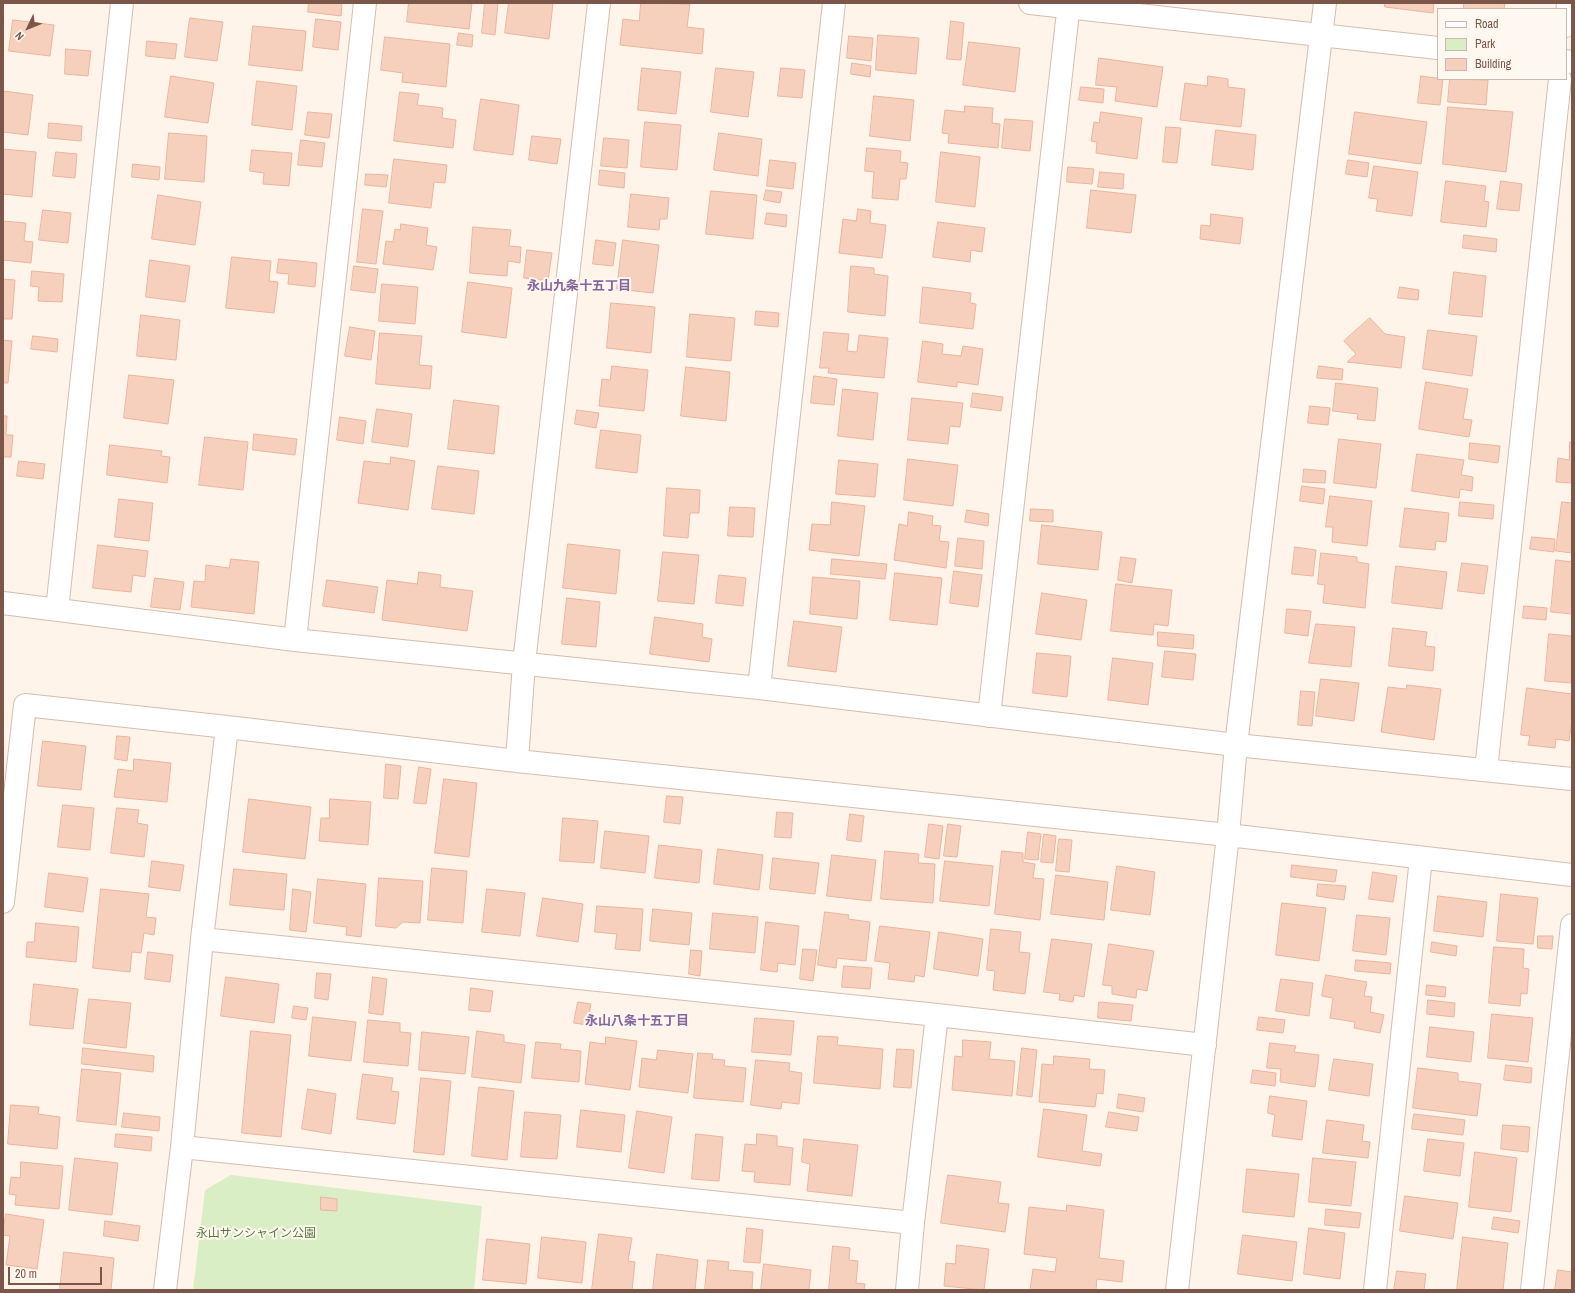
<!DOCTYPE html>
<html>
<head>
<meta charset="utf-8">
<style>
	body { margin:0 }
	#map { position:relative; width:1575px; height:1293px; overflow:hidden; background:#fef4e9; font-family:"Archivo Narrow",sans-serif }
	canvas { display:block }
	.frame { position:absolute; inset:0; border:4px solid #7c5749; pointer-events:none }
	.legend { position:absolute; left:1437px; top:8px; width:130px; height:72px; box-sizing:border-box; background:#fff8f1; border:1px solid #cbb8ae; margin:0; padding:5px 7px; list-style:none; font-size:12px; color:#7c5749 }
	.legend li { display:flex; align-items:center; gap:8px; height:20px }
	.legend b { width:20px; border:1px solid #cbb8ae }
	.north { position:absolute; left:8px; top:8px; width:40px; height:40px; -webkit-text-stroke:3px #fff8f1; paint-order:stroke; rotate:227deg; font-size:11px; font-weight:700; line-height:16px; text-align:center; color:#7c5749 }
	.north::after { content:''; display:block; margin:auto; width:14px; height:18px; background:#7c5749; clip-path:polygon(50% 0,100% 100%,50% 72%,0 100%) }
	.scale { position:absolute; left:8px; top:1267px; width:94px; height:18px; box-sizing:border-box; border:2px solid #7c5749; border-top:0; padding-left:5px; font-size:12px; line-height:14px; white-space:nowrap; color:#7c5749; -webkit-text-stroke:3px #fff8f1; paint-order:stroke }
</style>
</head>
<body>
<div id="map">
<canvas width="1575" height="1293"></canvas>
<div class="frame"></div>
<ul class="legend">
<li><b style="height:5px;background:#fff"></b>Road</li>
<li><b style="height:11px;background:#d9eec5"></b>Park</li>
<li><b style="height:11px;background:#f7d0bd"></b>Building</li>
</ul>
<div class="north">N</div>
<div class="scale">20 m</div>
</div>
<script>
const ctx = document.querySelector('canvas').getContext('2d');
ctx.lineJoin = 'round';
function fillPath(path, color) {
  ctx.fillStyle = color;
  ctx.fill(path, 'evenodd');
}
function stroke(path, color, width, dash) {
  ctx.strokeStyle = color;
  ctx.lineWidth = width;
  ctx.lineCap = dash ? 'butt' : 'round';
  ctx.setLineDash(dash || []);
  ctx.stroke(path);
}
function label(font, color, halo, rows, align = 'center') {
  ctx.font = font + ' "Archivo Narrow","Noto Sans JP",sans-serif';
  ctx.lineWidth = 4;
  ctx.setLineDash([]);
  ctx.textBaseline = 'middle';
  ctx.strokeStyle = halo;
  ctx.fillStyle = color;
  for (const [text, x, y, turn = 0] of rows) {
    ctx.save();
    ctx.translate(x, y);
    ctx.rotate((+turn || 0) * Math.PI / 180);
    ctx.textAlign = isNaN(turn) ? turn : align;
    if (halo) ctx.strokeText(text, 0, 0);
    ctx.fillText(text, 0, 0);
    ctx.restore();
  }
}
const green = new Path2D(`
	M231,1175L482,1206L474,1290H193L205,1190Z`);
const building = new Path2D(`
	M309,3H342L341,16L308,12Z
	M409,3H472L469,29L407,22Z
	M485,3H498L495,35L482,33Z
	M509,3H553L549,39L505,33Z
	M641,3L690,4L687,27L704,29L702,54L620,45L623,19L639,21Z
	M1385,3H1434L1433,13L1385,7Z
	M1464,3H1505L1504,9H1464Z
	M190,18L223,22L217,61L185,57Z
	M316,19L341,22L338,50L313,47Z
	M13,20L54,25L50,56L9,51Z
	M951,21L964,23L961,60L947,59Z
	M253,26L306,31L302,71L249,65Z
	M459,33L473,35L472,47L457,45Z
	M878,35L919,38L916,74L876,70Z
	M849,36L873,38L871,61L847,58Z
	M385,37L450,44L446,87L402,82L403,73L381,70Z
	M147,41L177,44L175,59L146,56Z
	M969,42L1020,48L1015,92L963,85Z
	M66,49L91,51L88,76L65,74Z
	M1099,58L1163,67L1157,107L1115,101L1117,87L1096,85Z
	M852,63L871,66L870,77L851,74Z
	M642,68L681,72L676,114L638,110Z
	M716,68L754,72L748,117L711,112Z
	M781,68L805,70L802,98L778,96Z
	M171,76L214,83L208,123L165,117Z
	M1208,76L1228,79V87L1245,89L1241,127L1180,120L1185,83L1207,86Z
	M1421,76L1443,79L1440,105L1418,103Z
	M1450,79L1488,80L1486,105L1448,102Z
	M257,81L297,86L292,130L252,125Z
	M1081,87L1104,89L1103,103L1079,100Z
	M3,91L33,95L28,135L3,132Z
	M400,92L419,94L417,105L443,108L442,118L456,120L453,148L394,141Z
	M874,96L914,100L910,141L870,136Z
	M481,99L519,105L513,155L474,150Z
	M965,106L993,108L992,123L1000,124L998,148L948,143L949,134L942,133L945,110L964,112Z
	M1448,107L1513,112L1506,172L1443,164Z
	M308,112L332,114L329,138L305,135Z
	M1101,112L1142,118L1137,159L1096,153L1097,142L1091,141L1094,122L1099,123Z
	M1355,112L1427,122L1421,164L1349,154Z
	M1005,119L1033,121L1030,151L1002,148Z
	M645,122L681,125L677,170L641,167Z
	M49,123L82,126L81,141L48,138Z
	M1166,127L1181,128L1177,163L1163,162Z
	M1216,130L1256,135L1253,170L1212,165Z
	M169,133L207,136L204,182L165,179Z
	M719,133L762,139L758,176L714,170Z
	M532,136L561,139L557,164L529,160Z
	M604,138L629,140L627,168L601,166Z
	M301,140L325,143L322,167L298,165Z
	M867,148L901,151L900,162L908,163L906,179H900L898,200L872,198L874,172L865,171Z
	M3,149L36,152L32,197L3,194Z
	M252,150L292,153L289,186L263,184L264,173L250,171Z
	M56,152L77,154L75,178L53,176Z
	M941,152L980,157L975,207L936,202Z
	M394,159L447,165L445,183L434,182L431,208L389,203Z
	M770,160L796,163L793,189L767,186Z
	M1348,160L1369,163L1367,177L1346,174Z
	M133,164L160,167L159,180L132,177Z
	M1374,166L1418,172L1412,216L1376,211L1378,199L1369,198Z
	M1068,167L1094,169L1092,184L1067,182Z
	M600,170L625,173L624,188L599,185Z
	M1100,172L1124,174L1123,189L1098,187Z
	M366,174L388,175L386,187L365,185Z
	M1446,181L1486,186L1484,201L1489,202L1486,227L1441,222Z
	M1501,181L1522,184L1519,211L1497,209Z
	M766,190L782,192L780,203L764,200Z
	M1091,190L1136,195L1131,233L1087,228Z
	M711,191L757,195L753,239L706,234Z
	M631,194L669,198L667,219H660L659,230L628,227Z
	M158,195L201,202L195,245L152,239Z
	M363,209L383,211L376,264L357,262Z
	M858,209L871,211L870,223L886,225L882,258L839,253L843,219L856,221Z
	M43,210L71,213L68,243L39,240Z
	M767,213L787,215L786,227L765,224Z
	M1211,214L1243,218L1240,244L1200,239L1201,225L1210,226Z
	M3,221L26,223L24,241L33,242L31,263L3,260Z
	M938,222L985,228L982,252L971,250L970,262L933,257Z
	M401,224L428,228L426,245L437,247L433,270L383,264L386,241L393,242L395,229L400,230Z
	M473,227L511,230L509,246L521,247L520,263L508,261L507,276L470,273Z
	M1464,235L1497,239L1496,252L1463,248Z
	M596,240L616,243L613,266L593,264Z
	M623,240L659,245L653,293L617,289Z
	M527,250L552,253L548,281L524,278Z
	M232,257L271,261L269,281L278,282L274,313L226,308Z
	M279,259L317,263L315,287L288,284L289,274L277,273Z
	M150,260L190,266L185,302L146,297Z
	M354,266L378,269L375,293L351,290Z
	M851,266L874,268V274L888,276L885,316L848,312Z
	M32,271L64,274L62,302L38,301L39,287L31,286Z
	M1454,272L1486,276L1482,317L1449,314Z
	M3,279L15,280L12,319H3Z
	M468,282L512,288L506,338L462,332Z
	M382,284L418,287L415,324L379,321Z
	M923,287L971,293L970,303L976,304L973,329L920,323Z
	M1400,287L1419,290L1418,300L1398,298Z
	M611,303L655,307L651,353L607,348Z
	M756,311L779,313L778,327L755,325Z
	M690,314L735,318L731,361L687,357Z
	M141,315L180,320L176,360L137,356Z
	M1370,318L1385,334L1405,337L1401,368L1347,362L1356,354L1344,341Z
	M350,327L375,331L371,360L345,356Z
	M1428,330L1477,336L1472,376L1423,369Z
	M824,332L849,334L847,351L857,352L859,335L888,338L884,378L828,373L829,368H820Z
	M380,333L422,336L419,365L432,366L430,389L376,384Z
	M33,336L58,339L57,352L31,349Z
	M3,340L12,341L8,383H3Z
	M923,341L943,344L942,354L961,356L963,346L983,349L978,385L957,382V387L918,382Z
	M612,366L648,370L644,411L599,406L602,379L610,380Z
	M1319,366L1343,369L1342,380L1317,378Z
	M686,367L730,372L726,421L681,416Z
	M129,375L174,380L168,424L124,418Z
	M814,376L837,379L834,405L811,403Z
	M1426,382L1468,389L1463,419L1472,420L1469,437L1419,429Z
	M1336,383L1378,388L1375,421L1357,419L1358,414L1333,411Z
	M843,389L878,393L873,440L838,436Z
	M973,393L1003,397L1001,411L971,407Z
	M912,398L963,403L960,427L950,426L948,444L908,440Z
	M454,400L499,406L494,454L448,449Z
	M1310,406L1330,408L1328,425L1308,423Z
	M377,409L412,414L408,447L372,442Z
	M577,410L599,413L596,428L575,424Z
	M3,416H7L6,435H13L11,457H3Z
	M340,417L366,421L363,444L337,440Z
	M601,430L641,435L637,473L596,468Z
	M254,434L297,439L295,455L253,450Z
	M205,437L248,442L243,490L199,485Z
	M1339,439L1381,444L1376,488L1334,483Z
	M1570,442H1572V483L1556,482L1558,458L1569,460Z
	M1470,443L1500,446L1498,463L1469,459Z
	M110,445L162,451L161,456L170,457L167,483L107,475Z
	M1417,454L1464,460L1461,475L1473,477L1472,491L1460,489L1459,498L1412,491Z
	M391,457L415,461L408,510L358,503L364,461L390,464Z
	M908,459L958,465L953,506L904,500Z
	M839,460L878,464L875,497L836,494Z
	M19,461L45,464L43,479L17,476Z
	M438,466L479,471L474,514L432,509Z
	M1304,469L1326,471L1325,483L1303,482Z
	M1302,486L1325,489L1323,504L1300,501Z
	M667,488L700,490L699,513H690L688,538L664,536Z
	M1330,496L1372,501L1367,546L1332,542L1333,527H1326Z
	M119,499L153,503L149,541L115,537Z
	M832,502L865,506L859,556L809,550L812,524L830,525Z
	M1460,502L1494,505L1493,519L1459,516Z
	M1562,502L1572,503V553L1556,551Z
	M730,507L755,508L753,537L728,536Z
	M1405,508L1449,513L1446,542L1436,541L1435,550L1400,547Z
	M1031,509L1053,510V522L1030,521Z
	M967,510L989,514L988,526L965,522Z
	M909,512L933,516L932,525L941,526L939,541L949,542L946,568L894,560L899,524L907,526Z
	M1042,525L1102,532L1098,570L1038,564Z
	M1532,537L1555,539L1554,552L1530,549Z
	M958,538L984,541L982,569L955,566Z
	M568,544L620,550L616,594L563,588Z
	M98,545L148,551L145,577L133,575L131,592L93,588Z
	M1295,547L1316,550L1313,576L1292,574Z
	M663,552L699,555L694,604L658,601Z
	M1321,553L1357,557V562L1369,564L1365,608L1323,603L1325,585L1318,584Z
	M1121,557L1136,559L1132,583L1118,580Z
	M231,559L259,562L254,614L191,607L194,581L205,582L206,565L229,568Z
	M832,559L887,564L885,579L831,574Z
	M1556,560L1572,562V614L1551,612Z
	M1462,563L1488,566L1484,594L1458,591Z
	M1396,566L1447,572L1442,609L1392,603Z
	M954,571L982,575L978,607L950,603Z
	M419,572L441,575L440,587L473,591L467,631L382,620L387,580L417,584Z
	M895,573L942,578L937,625L890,620Z
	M719,575L746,578L743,606L716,603Z
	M813,577L860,581L857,619L810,614Z
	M155,578L184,582L180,610L151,607Z
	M327,580L378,587L374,613L323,606Z
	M1116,584L1172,590L1168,626L1154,624L1153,635L1111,631Z
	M1042,593L1087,600L1081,640L1036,634Z
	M567,598L600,602L596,647L562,644Z
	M1524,606L1547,608L1546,620L1523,618Z
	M1287,609L1311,611L1308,636L1285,633Z
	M655,617L703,624L702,637L712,639L709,662L650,654Z
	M794,621L842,627L836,672L788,666Z
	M1316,624L1355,627L1351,667L1309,663Z
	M1393,628L1427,632L1425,646L1435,647L1433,671L1389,666Z
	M1158,632L1194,635L1193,649L1158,646Z
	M1549,634L1572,636V683L1545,681Z
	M1165,651L1196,654L1193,680L1162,677Z
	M1037,653L1071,656L1067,697L1033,693Z
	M1113,658L1153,663L1148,705L1108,700Z
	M1321,679L1359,683L1354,721L1316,716Z
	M1407,685L1441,689L1434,740L1381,732L1388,687L1406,689Z
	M1527,688L1572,694V720L1569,741L1556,739L1555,748L1528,745L1530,736L1521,735Z
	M1301,691L1315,692L1312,726L1298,725Z
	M117,736L130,737L127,761L115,759Z
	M43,741L86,746L81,790L38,786Z
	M134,759L171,763L167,802L114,797L118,769L133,771Z
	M386,764L401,766L398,799L384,798Z
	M419,767L431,769L426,804L414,803Z
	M444,779L477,783L469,857L435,853Z
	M667,796L683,797L680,824L664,822Z
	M249,799L311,807L305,859L243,852Z
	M330,799L371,802L368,845L319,841L321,818H329Z
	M63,805L94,808L90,850L58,847Z
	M117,808L139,810L137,823L148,825L144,857L111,853Z
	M777,812L793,813L791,838L775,837Z
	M850,814L864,816L861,842L847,840Z
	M563,818L598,821L594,863L560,861Z
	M929,824L943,826L939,859L925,857Z
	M948,824L961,826L957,857L944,856Z
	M605,831L649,836L645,873L601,868Z
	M1028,832L1041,834L1038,860L1025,859Z
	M1044,834L1056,836L1053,863L1041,862Z
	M1059,839L1072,840L1069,872L1056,871Z
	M659,845L702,850L699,883L655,878Z
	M718,849L763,855L759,890L714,884Z
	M885,851L919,854L918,863L935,864L933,903L881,899Z
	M1002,851L1023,853V862L1035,864L1033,878L1044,879L1040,920L995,914Z
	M832,855L876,860L871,901L827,896Z
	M773,858L819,863L815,894L770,889Z
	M152,861L184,865L180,891L149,887Z
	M945,861L993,866L989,906L940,901Z
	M1292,865L1337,870L1335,882L1291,877Z
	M1117,866L1155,872L1150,915L1111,910Z
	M432,868L467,871L463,923L428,920Z
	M234,869L287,874L284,910L230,905Z
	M1373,872L1397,876L1393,902L1369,899Z
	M49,873L88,878L83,912L45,907Z
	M1056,875L1108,882L1104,920L1051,914Z
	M379,878L423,881L420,923L403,922L396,928L376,926Z
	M318,879L366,884L361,937L346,935L347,927L314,923Z
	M1318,884L1346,886L1344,900L1317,896Z
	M101,889L149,894L146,917L156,918L154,935L144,933L141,953L132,952L130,972L93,968Z
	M293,889L311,892L306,932L290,930Z
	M487,889L525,893L520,936L482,932Z
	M1501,894L1538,898L1533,944L1497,941Z
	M1438,896L1487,902L1483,937L1434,931Z
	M543,898L583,904L578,942L537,936Z
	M1282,903L1326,908L1319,961L1276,955Z
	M597,906L643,909L640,951L615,949L617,934L595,932Z
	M653,909L692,913L689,945L650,941Z
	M825,912L849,915L848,919L870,922L866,961L837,958L836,968L818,965Z
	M713,913L758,917L755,953L710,949Z
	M1357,915L1390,918L1386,955L1353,951Z
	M766,922L799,926L795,965L778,963L777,972L761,970Z
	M36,923L79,927L76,962L26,957L27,942H34Z
	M880,926L930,932L924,977L915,975L914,982L888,979L890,963L875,961Z
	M991,929L1021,932L1019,952L1030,953L1025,994L993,990L995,971L987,970Z
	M939,932L983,939L978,976L934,969Z
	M1538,936H1553L1552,949L1538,948Z
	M1052,939L1092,944L1084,997L1074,995L1073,1002L1059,1000L1060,994L1044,992Z
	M1432,942L1457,946L1456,956L1431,952Z
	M1109,944L1154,951L1147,991L1137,989L1136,998L1112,994V986L1103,985Z
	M1494,947L1524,949L1523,968L1529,969L1527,994L1521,993L1520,1006L1489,1003Z
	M803,949L817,950L813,981L800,979Z
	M691,950L702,951L700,976L689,974Z
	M148,952L173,955L170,982L145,979Z
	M1356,960L1391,963L1390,974L1355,971Z
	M844,966L872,968L870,989L842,987Z
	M317,973L331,974L328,1000L315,998Z
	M1326,975L1367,982L1364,996L1372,997L1370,1012L1384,1015L1380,1033L1354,1028L1355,1022L1330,1018L1333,998L1322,996Z
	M226,977L279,984L274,1023L221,1016Z
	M373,977L387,979L383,1015L369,1013Z
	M1281,979L1313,983L1309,1016L1276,1011Z
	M34,984L78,989L73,1029L30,1025Z
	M1427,985L1446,987L1445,997L1426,995Z
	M471,988L493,991L490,1012L469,1010Z
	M89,999L131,1003L126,1048L84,1043Z
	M1428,1000L1455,1003L1454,1017L1427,1014Z
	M578,1002L591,1004L587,1025L574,1023Z
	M1099,1002L1133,1005L1131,1021L1098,1018Z
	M294,1006L308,1008L306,1020L292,1018Z
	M1492,1014L1533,1018L1528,1062L1488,1058Z
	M313,1017L356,1022L351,1061L309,1056Z
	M1259,1017L1285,1020L1283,1033L1257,1030Z
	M755,1018L794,1021L791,1055L752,1052Z
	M368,1020L400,1023V1032L411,1033L408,1066L364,1062Z
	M1430,1027L1474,1032L1471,1062L1427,1057Z
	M251,1031L291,1035L281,1137L242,1133Z
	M477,1031L504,1035V1042L525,1045L521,1083L472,1077Z
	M422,1032L469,1037L465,1074L419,1070Z
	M818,1036L838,1037L837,1045L883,1049L880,1089L814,1083Z
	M606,1037L637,1041L630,1090L585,1084L590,1042L605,1044Z
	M963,1040L991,1042L989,1059L1015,1061L1012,1096L952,1090L955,1056L962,1057Z
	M536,1042L561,1044L560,1049L581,1051L579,1082L532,1078Z
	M1270,1043L1296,1046L1294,1052L1319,1055L1315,1087L1280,1082L1281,1069L1267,1068Z
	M83,1048L154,1056L153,1072L82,1064Z
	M1022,1048L1037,1050L1032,1097L1017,1095Z
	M897,1049L914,1050L911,1088L894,1087Z
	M658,1050L693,1054L688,1093L639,1087L642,1058L656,1060Z
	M698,1053L713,1054L712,1059L725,1060L724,1066L746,1068L743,1102L694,1098Z
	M1054,1056L1090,1059L1089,1069L1105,1070L1103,1094L1097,1093L1095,1107L1039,1102L1042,1064L1053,1065Z
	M1334,1059L1373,1064L1369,1096L1329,1090Z
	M756,1060L790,1063L789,1071L802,1073L799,1104L782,1102L781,1109L751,1105Z
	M1506,1065L1532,1068L1531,1083L1504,1080Z
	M1418,1068L1458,1073V1081L1481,1084L1477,1116L1413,1108Z
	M82,1069L121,1073L116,1125L77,1121Z
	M1253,1070L1276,1073L1275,1086L1251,1083Z
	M363,1074L393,1078L391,1091L399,1092L395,1124L357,1119Z
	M421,1078L451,1081L444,1155L414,1152Z
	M479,1087L514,1091L507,1160L472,1156Z
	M308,1089L336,1094L331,1134L302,1129Z
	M1119,1094L1145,1098L1143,1112L1117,1108Z
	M1270,1096L1307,1101L1302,1140L1272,1136L1275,1115L1268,1113Z
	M11,1105L39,1107L38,1114L60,1117L57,1149L8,1144Z
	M1044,1109L1087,1115L1082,1151L1102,1154L1100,1166L1038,1157Z
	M581,1110L625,1115L621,1152L577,1147Z
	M637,1111L672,1117L664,1173L629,1168Z
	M525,1112L561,1115L557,1159L521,1157Z
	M1109,1112L1139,1117L1137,1131L1106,1127Z
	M124,1113L160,1117L159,1131L122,1127Z
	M1414,1114L1465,1120L1463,1135L1412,1129Z
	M1327,1120L1364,1125L1362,1141L1370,1142L1368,1158L1323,1153Z
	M1503,1125L1530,1127L1528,1152L1501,1149Z
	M116,1134L152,1137L151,1151L115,1147Z
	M696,1134L723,1137L719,1181L692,1179Z
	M757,1134L777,1136V1146L793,1148L790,1185L754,1182L755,1172L742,1171L745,1144L756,1145Z
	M804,1139L858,1145L852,1196L807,1191L810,1164L802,1162Z
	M1428,1139L1464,1143L1460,1176L1424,1171Z
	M1475,1152L1517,1158L1511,1212L1469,1207Z
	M75,1158L118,1163L112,1215L69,1210Z
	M1313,1158L1356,1162L1351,1206L1309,1202Z
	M21,1162L63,1166L59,1209L15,1205L16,1195L9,1194L11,1177L20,1178Z
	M1247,1169L1299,1174L1294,1217L1243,1212Z
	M948,1175L1001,1182L998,1203L1009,1204L1005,1232L941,1223Z
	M1405,1196L1458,1203L1453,1239L1400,1231Z
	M321,1197L337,1199V1211L321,1210Z
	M1067,1205L1104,1210L1099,1258L1124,1261L1122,1282L1097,1279L1096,1290H1030L1033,1269L1055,1272L1057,1258L1024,1254L1029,1207L1066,1211Z
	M1326,1209L1361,1213L1359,1228L1325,1225Z
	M6,1214L44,1220L37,1269L6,1265L10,1236L3,1235Z
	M1494,1217L1520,1221L1518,1233L1492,1229Z
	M105,1221L140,1226L138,1241L104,1236Z
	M747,1228L763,1230L760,1263L744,1262Z
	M1309,1228L1345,1233L1340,1279L1304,1274Z
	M599,1234L632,1238L628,1261L635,1262L632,1290H592Z
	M1243,1235L1297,1242L1292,1281L1238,1274Z
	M542,1237L586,1242L582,1283L538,1278Z
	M1463,1237L1508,1243L1503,1290H1457Z
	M487,1239L530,1244L526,1284L483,1280Z
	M957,1245L989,1249L984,1290L944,1286L946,1263L955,1264Z
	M833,1246L850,1248L849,1260L858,1261L856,1283L865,1284L864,1290H829Z
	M64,1252L114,1258L111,1290H60Z
	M657,1254L698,1260L695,1290H653Z
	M708,1260L729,1262L728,1270L753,1272L752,1290H705Z
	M764,1264L811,1270L809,1290H761Z
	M1558,1270L1572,1272V1290H1555Z
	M1397,1271L1426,1274L1424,1290H1394Z`);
const minor = new Path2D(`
	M1030,3L1438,48
	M1566,26L1568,3
	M1566,61L1572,62
	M3,603L295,640L759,688L1236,745L1572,779
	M57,610L122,3
	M295,640L365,3
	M759,688L834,3
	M989,716L1069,3
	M517,761L524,663L599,3
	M1486,770L1560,79
	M3,902L25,705L227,727L517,761L1228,835L1572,875
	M202,939L937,1015L1205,1045
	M182,1147L913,1223
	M165,1290L182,1147L202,939L227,727
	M907,1290L913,1223L937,1015
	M1177,1290L1228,835L1236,745L1325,3
	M1375,1290L1421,858
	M1532,1290L1572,925`);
const parkNames = [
	["永山サンシャイン公園",256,1234]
];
const neighbourhoodNames = [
	["永山九条十五丁目",579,287],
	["永山八条十五丁目",637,1022]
];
fillPath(green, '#d9eec5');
fillPath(building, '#f7d0bd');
stroke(building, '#ebb49c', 1);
stroke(minor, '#d5bdaf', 24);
stroke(minor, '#fff', 22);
label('12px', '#547d3c', '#fff8f1', parkNames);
label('bold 13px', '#87659f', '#fff8f1', neighbourhoodNames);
</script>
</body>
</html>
